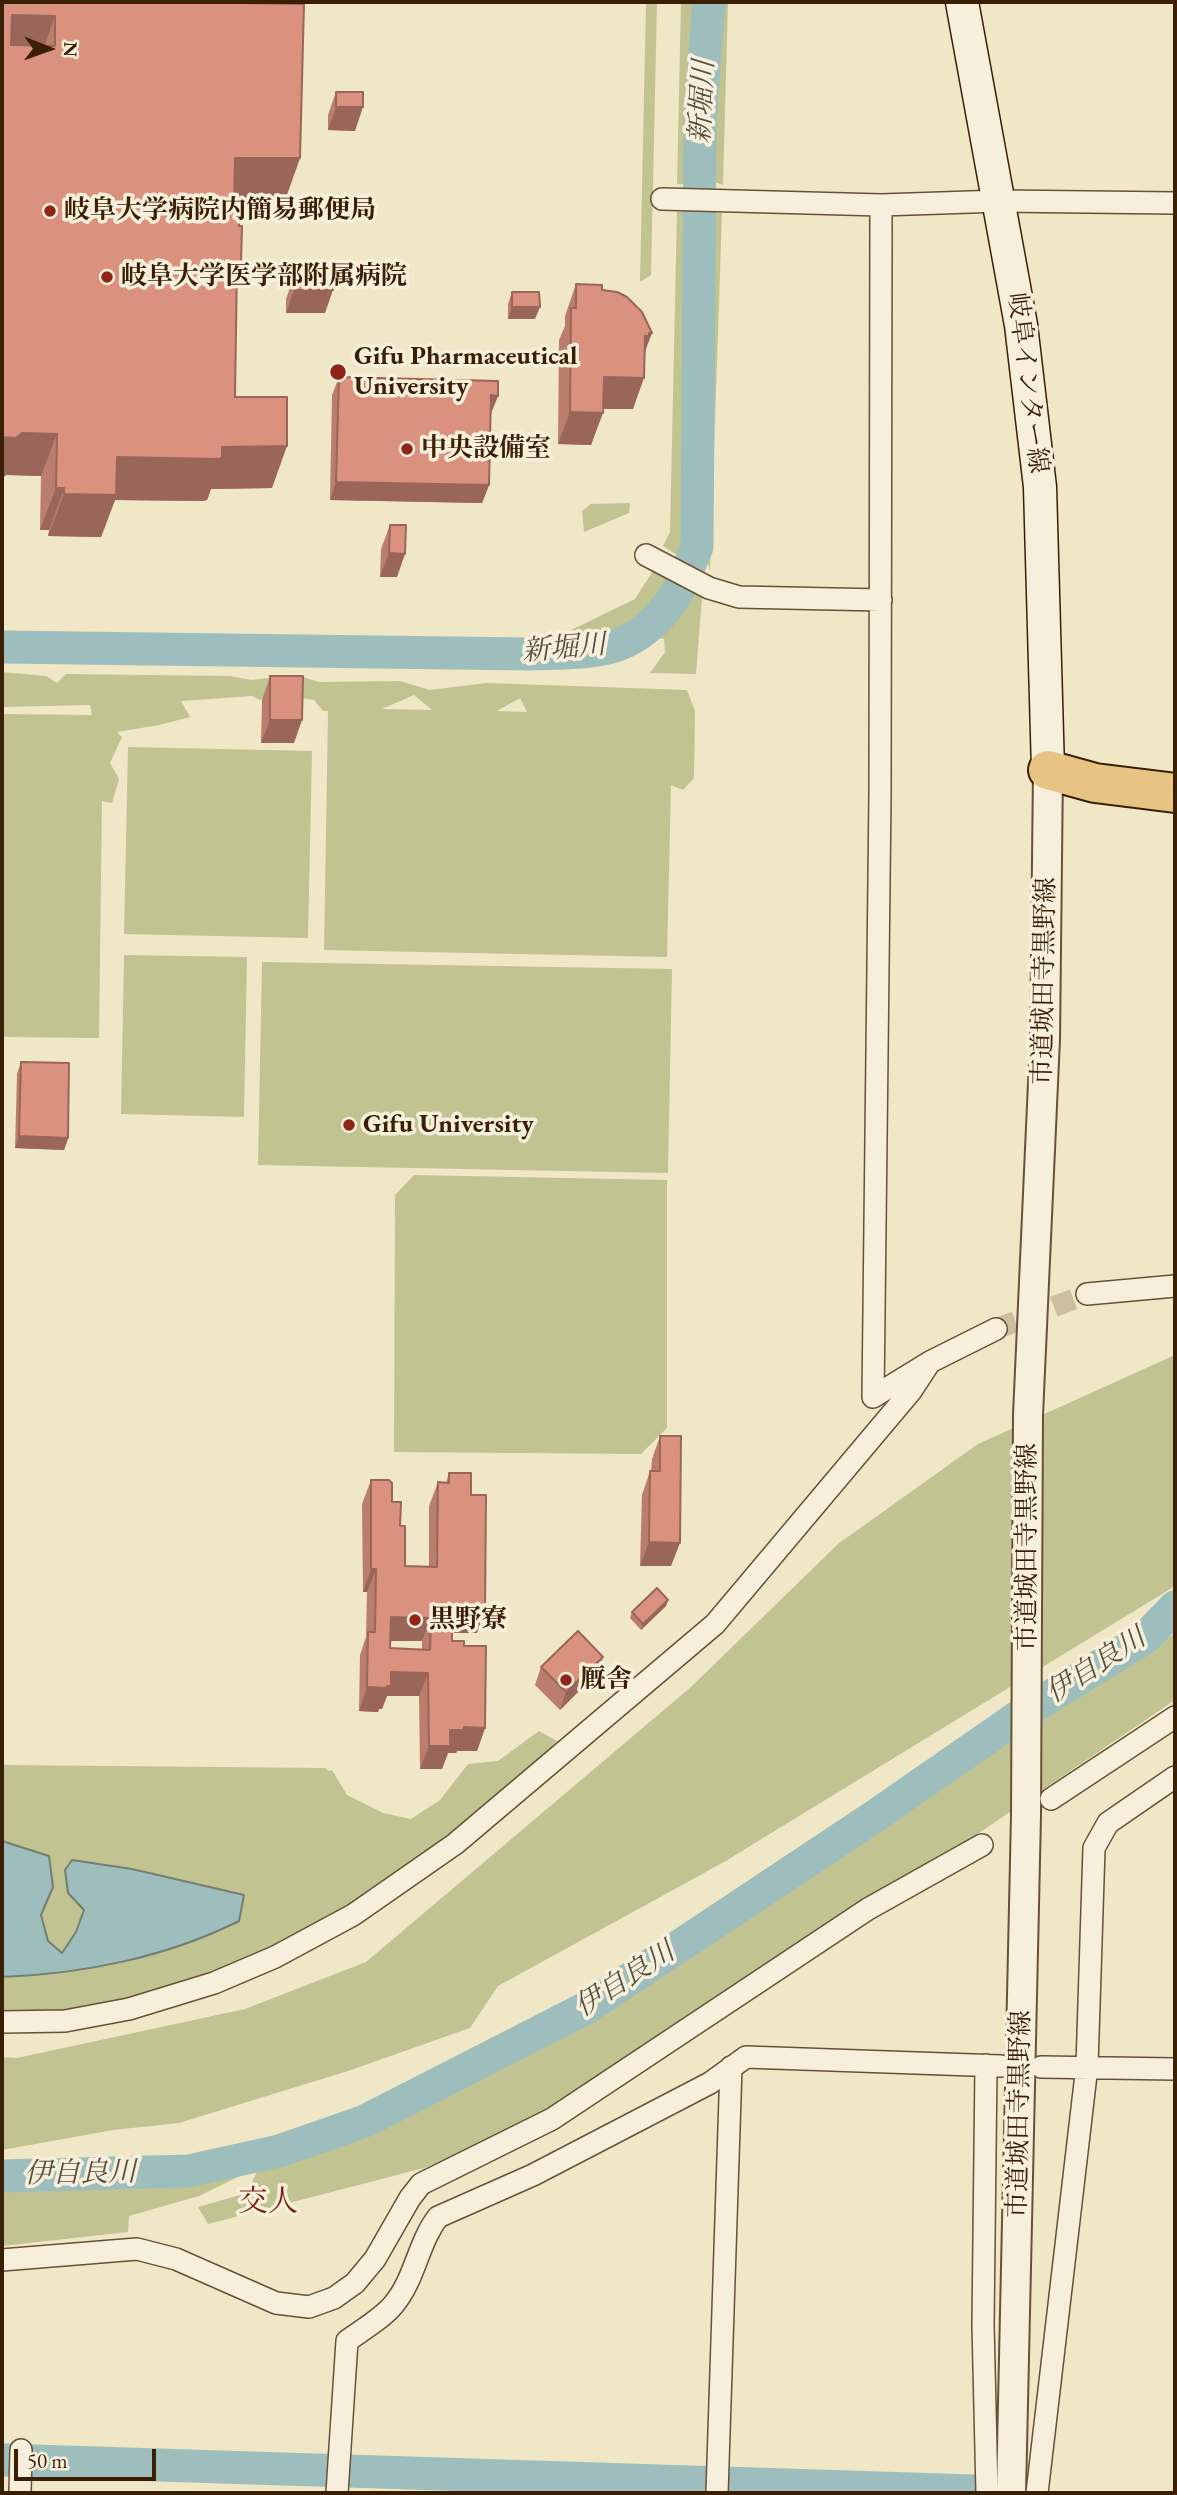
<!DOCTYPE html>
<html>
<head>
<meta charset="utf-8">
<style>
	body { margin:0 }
	#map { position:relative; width:1177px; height:2495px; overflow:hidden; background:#f0e7c7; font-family:"EB Garamond",serif }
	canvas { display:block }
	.frame { position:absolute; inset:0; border:4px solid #3b1f05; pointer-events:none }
	.north { position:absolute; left:14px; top:14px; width:70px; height:70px; -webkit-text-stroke:5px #f5efdb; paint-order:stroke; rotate:91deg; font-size:19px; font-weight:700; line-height:28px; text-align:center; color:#3b1f05 }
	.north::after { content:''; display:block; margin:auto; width:24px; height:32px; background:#3b1f05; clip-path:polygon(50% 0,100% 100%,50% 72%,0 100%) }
	.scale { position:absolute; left:14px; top:2449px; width:142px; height:32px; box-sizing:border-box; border:4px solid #3b1f05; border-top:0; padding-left:9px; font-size:21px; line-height:24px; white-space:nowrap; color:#3b1f05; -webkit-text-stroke:5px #f5efdb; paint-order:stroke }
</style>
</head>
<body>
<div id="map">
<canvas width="1177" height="2495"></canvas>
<div class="frame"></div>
<div class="north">N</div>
<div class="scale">50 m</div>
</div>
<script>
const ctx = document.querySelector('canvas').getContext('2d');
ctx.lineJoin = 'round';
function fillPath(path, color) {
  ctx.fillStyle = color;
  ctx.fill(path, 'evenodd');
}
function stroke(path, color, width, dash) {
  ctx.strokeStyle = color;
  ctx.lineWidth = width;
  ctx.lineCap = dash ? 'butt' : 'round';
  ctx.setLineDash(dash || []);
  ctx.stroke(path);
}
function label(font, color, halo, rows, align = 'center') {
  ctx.font = font + ' "EB Garamond","Noto Serif JP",serif';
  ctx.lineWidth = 7;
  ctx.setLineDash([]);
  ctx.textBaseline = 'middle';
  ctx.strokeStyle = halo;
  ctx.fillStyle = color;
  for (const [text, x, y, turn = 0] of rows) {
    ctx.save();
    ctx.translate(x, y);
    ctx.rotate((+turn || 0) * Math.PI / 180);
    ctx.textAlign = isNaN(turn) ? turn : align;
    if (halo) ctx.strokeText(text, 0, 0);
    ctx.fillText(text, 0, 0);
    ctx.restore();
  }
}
const green = new Path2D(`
	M646,2H657L651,275L640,282Z
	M681,2H703L691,185L677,184Z
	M714,2H728L723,185L706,179Z
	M677,212H693L691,545L683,559L663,546L670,532Z
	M707,213H722L710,571L703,543Z
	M630,503L629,513L584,532L582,511L591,504Z
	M653,571L702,597L696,674L650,673L665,652L664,639L620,631L562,653L555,638L635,599Z
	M2,672L46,676L57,683L66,674L230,676L251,680L296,675L319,682L400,681L430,690L486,683L687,690L695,711L694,778L683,790L671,785L667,957L324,950L328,711H323L314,700L299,698L280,691L260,700L252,696L181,701L190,717L159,725L117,732L122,737L110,763L119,779L112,803L102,801L99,1038L2,1037V714L92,715L90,705L2,707ZM414,695L432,710L382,709ZM520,698L527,712L497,711Z
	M128,747L312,751L308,938L124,934Z
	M124,955L247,957L244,1117L121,1114Z
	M262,962L672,969L668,1173L258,1165Z
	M414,1175L667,1180V1428L641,1454L394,1452L395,1195Z
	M1175,1355V1586L724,1862L498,1986L470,2028L348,2071L179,2123L113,2130L2,2150V2057L17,2058L245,2009L366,1962L691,1687L838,1544L978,1444Z
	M1175,1633V1700L976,1835L673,2034L485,2145L424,2168L208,2224L198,2207L247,2193L260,2165L366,2131L478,2076L832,1856L905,1804L1110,1678Z
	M539,1731L557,1741L523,1778L448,1845L339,1915L184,1990L2,2029V1765L326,1768L328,1771L332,1770L347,1795L383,1813L411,1819L440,1800L468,1764L498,1761Z
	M234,2168L246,2173L199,2196L129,2216L128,2232L2,2246V2189L141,2181Z`);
const water = new Path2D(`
	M2,1841L49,1856L53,1887L41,1915L48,1941L62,1953L76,1932L84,1910L68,1893L65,1870L72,1860L132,1869L244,1895L239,1921C167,1957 83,1974 2,1977Z`);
const river = new Path2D(`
	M2,647L528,654C594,652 634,657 675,596C684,582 690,563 697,547L700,120L709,2
	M2,2176L188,2171L279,2151L365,2121L586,2008L875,1816L1022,1714L1146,1637L1175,1607
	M2,2460L974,2491`);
const minorTunnel = new Path2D(`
	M996,1329L1087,1294`);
const minor = new Path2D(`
	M662,199L881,205L1000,201L1175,203
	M646,555L709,588L739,597L881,600
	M1087,1294L1175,1286
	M873,1397L880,794L881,205
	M873,1397L930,1362L996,1329
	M1051,1799L1175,1717
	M2,2022L65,2021L129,2009L214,1983L275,1957L353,1915L455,1844L715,1624L911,1391L930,1362
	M986,2065L983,2325L987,2493
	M1041,2067L1175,2069
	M2,2260L137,2249L176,2259L276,2303L309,2307L334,2298L355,2283L375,2259L410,2198L421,2184L552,2119L868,1909L982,1845
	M20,2493L21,2450
	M337,2493L347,2341C362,2330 383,2318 394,2304C415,2279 418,2243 438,2217L533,2175L710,2083L746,2057L1001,2066
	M717,2493L731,2067
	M1037,2493L1087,2066L1094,1848L1108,1823L1175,1777`);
const tertiary = new Path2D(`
	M1011,2493L1026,1815L1028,1415L1045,1039L1048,770`);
const secondary = new Path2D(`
	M962,2L1021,325L1040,487L1048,770`);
const motorway = new Path2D(`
	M1048,770L1095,783L1175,793`);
const wall = new Path2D(`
	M2,2L211,3L212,2H241L300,158L285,200H234V208L239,226L241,263L237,276L235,397L272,488L211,489L207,500L203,501L115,500L101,537L48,536L49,530H40L41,476L6,475Z
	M336,92L355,131L328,130V115Z
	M294,276L325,313H286V299Z
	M576,284L602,290L645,352L633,409H603L591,445L558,444L559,340L565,326V316Z
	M512,292L535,319H508V304Z
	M339,377L498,396L491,413H490L489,485L482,503L330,500L332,395Z
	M390,525L397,577H380L381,549Z
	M270,676L294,743H261L262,700Z
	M21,1062L68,1138L64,1150L15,1148L17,1074Z
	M660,1436L671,1566H640L642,1495L650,1471H651L652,1459Z
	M449,1473L471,1495L485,1609L477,1633H452V1641L464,1646L485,1728L477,1751H457L456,1753H448L442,1769H420L419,1696H387L382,1709H379L378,1712L359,1711L360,1655L366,1637L367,1592H363L362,1504L371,1480L392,1502L400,1526L405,1566L429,1567V1506L438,1482L446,1483ZM390,1641H422V1649L390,1648Z
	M668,1600L666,1606L641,1630L630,1618L632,1612Z
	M603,1657L596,1674L560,1710L535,1685L541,1667Z`);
const shadedWall = new Path2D(`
	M12,15L55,16L40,58L2,57Z
	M336,107H363L355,131L328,130Z
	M235,158H300L285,200H219Z
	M237,263H241L226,305Z
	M294,290H333L325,313H286Z
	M512,307H540L535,319H508Z
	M649,333H652L640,365L645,336Z
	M604,377L644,378L633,409H592Z
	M491,395L498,396L491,413H484Z
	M570,412L603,413L591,445L558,444Z
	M22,433L57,434L41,476L6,475L2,479V437Z
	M287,446L272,488L211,489L207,500L203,501L115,500L101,537L48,536L64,494L117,457L222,447Z
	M336,482L489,485L482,503L330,500Z
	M56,488H64L49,530H40Z
	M389,553L405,554L397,577H380Z
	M270,720H302L294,743H261Z
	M19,1136L68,1138L64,1150L15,1148Z
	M649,1542L680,1543L671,1566H640Z
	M371,1569H376L367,1592H363Z
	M668,1600L666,1606L641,1630L643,1624Z
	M485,1609L477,1633H443L452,1610Z
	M391,1617L431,1618L422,1641H382Z
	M603,1657L596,1674L560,1710L566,1692Z
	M391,1672L428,1673L419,1696H387L382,1709H379L378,1712L359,1711L367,1687Z
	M464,1727L485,1728L477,1751H457L456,1753H448L442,1769H420L429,1746L450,1730Z`);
const building = new Path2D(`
	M2,2H125L213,3V2H241L243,3L304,4L300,158H235L234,208L239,213V226H242L241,263H237L235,397H287V446L222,447V458L218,459L117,457L116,495L64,494V488H56L57,434L22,433L16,438L2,437ZM12,15L55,16V46L11,45Z
	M336,92H363V107H336Z
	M294,276H333V290H294Z
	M576,284L602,285V290L617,292L627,297L642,312L652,333H649V336H645L644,378L604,377L603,413L570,412L571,308H576Z
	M512,292H539L540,307H512Z
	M339,377L498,381V396L491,395L489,485L336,482Z
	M390,525H406L405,554L389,553Z
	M270,676H303L302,720H270Z
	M21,1062L69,1063L68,1138L19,1136Z
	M660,1436H681L680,1543L649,1542L650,1471H660Z
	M449,1473H471V1495H486L485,1609L452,1610V1641H464V1646H486L485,1728L464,1727V1730H450V1746H429L428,1673L391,1672V1686H387L386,1688L367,1687L368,1632H375L376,1569H371V1480H389L392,1483V1502H401L400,1526H405V1566L437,1567L438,1482L449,1483ZM391,1617L431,1618L430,1650L390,1648Z
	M657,1588L668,1600L643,1624L632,1612Z
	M578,1631L603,1657L566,1692L541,1667Z`);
const markers = [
	[50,211,7,"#8f2418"],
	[107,277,7,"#8f2418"],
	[338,372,9,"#8f2418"],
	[407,449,7,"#8f2418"],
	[349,1125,7,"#8f2418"],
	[415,1620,7,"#8f2418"],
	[566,1680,7,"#8f2418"]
];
const poiNames = [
	["岐阜大学病院内簡易郵便局",64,211],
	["岐阜大学医学部附属病院",121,277],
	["Gifu Pharmaceutical",354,357],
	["University",354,387],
	["中央設備室",421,449],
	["Gifu University",363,1125],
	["黒野寮",429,1620],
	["厩舎",580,1680]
];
const streetNames = [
	["岐阜インター線",1027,383,83],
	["市道城田寺黒野線",1045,981,-89],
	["市道城田寺黒野線",1028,1547,-90],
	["市道城田寺黒野線",1020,2114,-89]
];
const waterNames = [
	["新堀川",703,102,-87],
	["新堀川",564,649,-5],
	["伊自良川",1096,1666,-33],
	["伊自良川",625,1980,-33],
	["伊自良川",80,2174,-1]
];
const quarterNames = [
	["交人",268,2203]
];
fillPath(green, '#c1c391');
fillPath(water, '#9dbebd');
stroke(water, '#767e73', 2);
stroke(river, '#9dbebd', 33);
stroke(minorTunnel, '#ccbfa0', 21, [21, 10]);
stroke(minor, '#685136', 24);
stroke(tertiary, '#685136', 32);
stroke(secondary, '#3b1f05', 35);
stroke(motorway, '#3b1f05', 42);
stroke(minor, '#f5efdb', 21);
stroke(tertiary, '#f5efdb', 28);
stroke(secondary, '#f5efdb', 32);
stroke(motorway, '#e8c484', 38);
fillPath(wall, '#bb7e6d');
fillPath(shadedWall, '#996659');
fillPath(building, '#da927f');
stroke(building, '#996659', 2);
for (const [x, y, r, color] of markers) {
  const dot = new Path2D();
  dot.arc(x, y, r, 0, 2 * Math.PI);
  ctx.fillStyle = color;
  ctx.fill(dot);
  stroke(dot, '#f5efdb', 2.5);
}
label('bold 26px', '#3b1f05', '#f5efdb', poiNames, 'left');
label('26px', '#3b1f05', '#f5efdb', streetNames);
label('italic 28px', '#584f3c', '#f5efdb', waterNames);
label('30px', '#7a1f14', '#f5efdb', quarterNames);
</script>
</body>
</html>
